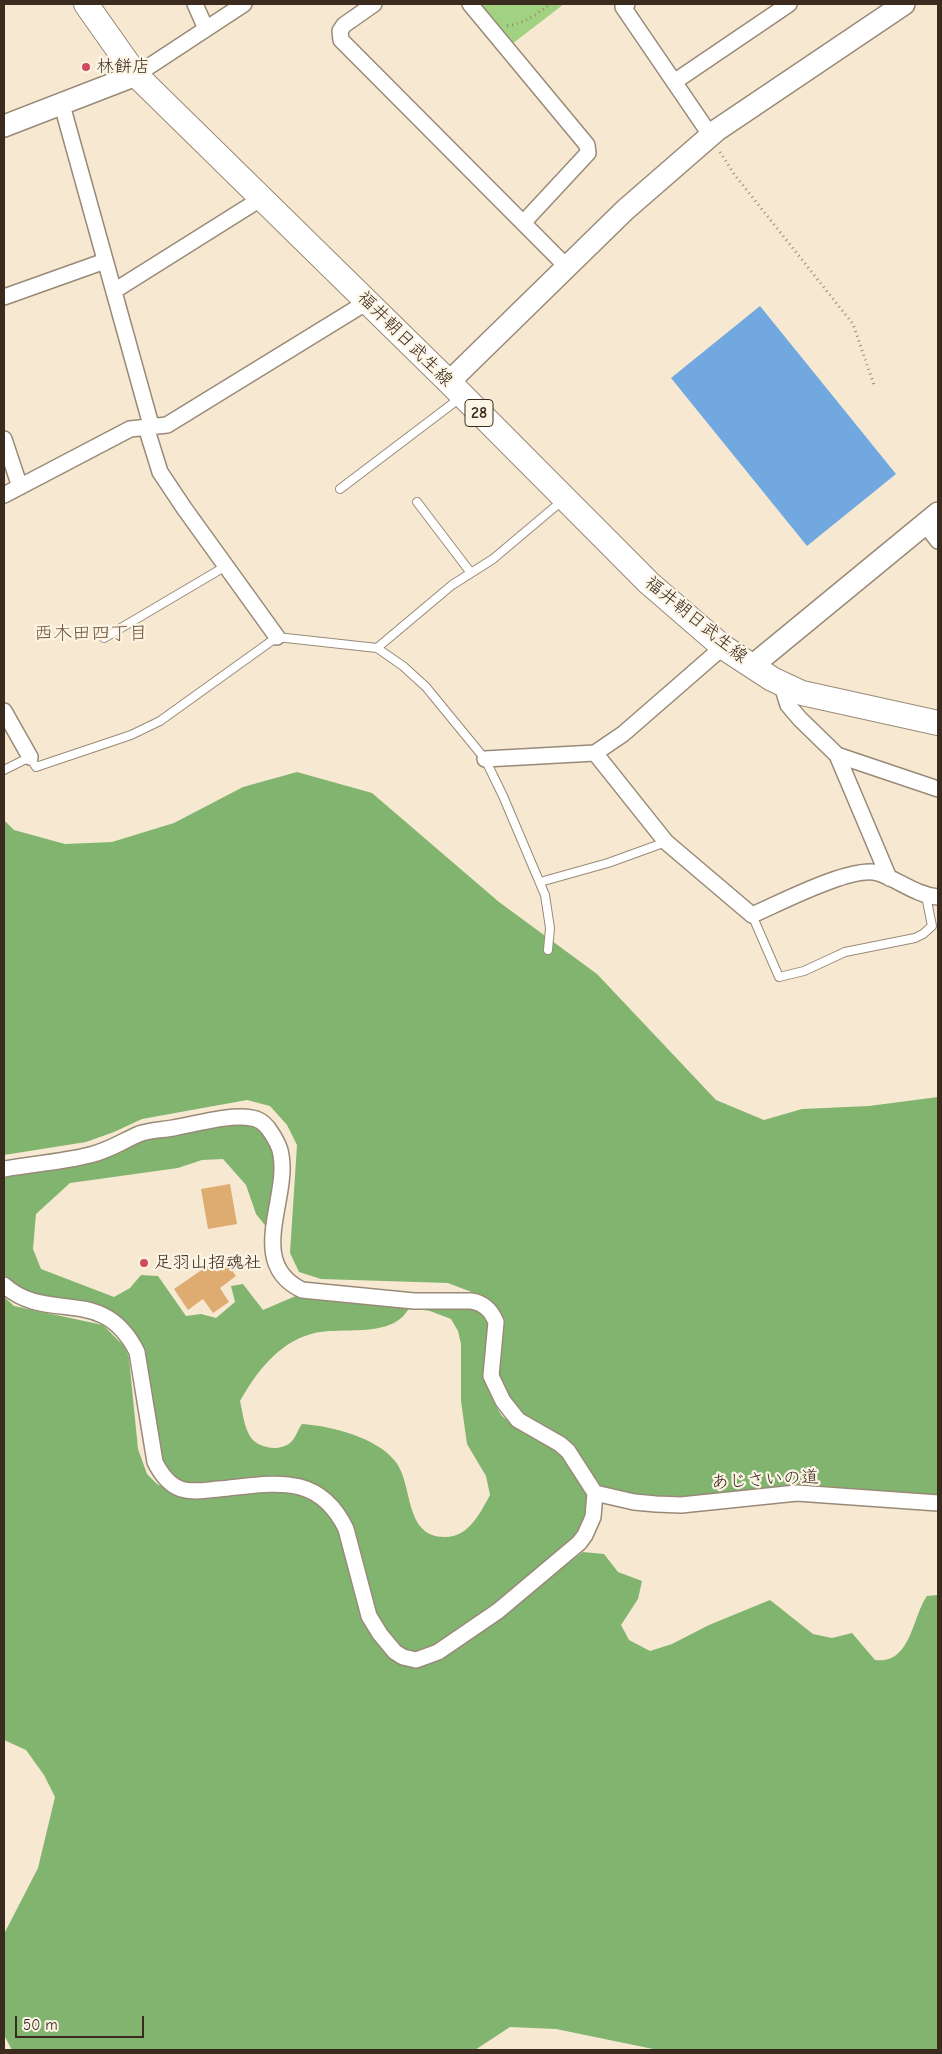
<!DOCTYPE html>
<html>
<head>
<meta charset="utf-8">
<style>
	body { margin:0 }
	#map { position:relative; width:942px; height:2054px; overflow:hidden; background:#f7e9d1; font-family:"Comic Neue",sans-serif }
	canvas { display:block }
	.frame { position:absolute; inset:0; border:5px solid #3b2a1e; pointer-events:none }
	.scale { position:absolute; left:15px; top:2016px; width:129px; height:22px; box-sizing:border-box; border:2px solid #3b2a1e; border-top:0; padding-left:6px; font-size:15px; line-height:18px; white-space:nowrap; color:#3b2a1e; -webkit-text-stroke:4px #fcf5e5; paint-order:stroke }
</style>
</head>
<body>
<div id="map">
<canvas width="942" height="2054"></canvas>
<div class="frame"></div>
<div class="scale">50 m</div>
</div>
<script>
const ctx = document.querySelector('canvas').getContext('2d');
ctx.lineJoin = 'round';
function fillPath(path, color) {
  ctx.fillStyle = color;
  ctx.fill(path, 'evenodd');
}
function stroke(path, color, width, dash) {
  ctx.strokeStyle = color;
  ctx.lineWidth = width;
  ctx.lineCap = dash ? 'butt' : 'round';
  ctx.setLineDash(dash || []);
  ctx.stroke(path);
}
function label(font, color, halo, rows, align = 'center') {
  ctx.font = font + ' "Comic Neue","Klee One",sans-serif';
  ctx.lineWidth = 4.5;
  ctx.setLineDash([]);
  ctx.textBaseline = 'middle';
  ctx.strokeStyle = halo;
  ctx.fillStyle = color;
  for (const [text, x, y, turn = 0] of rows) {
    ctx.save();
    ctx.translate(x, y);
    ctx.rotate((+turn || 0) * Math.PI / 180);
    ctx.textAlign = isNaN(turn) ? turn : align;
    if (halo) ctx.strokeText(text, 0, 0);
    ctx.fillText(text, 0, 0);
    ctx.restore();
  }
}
const green = new Path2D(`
	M478,4H564L512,44Z`);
const forest = new Path2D(`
	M297,772L372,793L499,902L597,974L716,1100L764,1120L802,1109L869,1106L938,1097V1496L796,1484L678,1499L599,1490L523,1419L502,1391L496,1368L495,1308L482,1296L448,1283L321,1279L299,1272L290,1253L297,1145L287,1125L270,1106L247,1100L142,1119L114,1132L86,1142L4,1155V820L14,830L65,844L112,842L174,823L243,787Z
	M251,1122C262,1130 272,1143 275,1156C279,1173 270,1211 268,1229L256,1214L246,1185L223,1159L202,1160L178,1168L70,1183L36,1214L33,1249L41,1269L114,1297L130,1288L141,1275L158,1276L186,1316L201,1314L216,1318L235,1302L231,1286L243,1284L263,1310L298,1295L410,1306C394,1341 341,1325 311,1334C278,1343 256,1373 240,1401C243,1413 244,1429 252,1439C261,1449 282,1452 292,1441C296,1437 298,1429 302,1424C331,1426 376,1437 395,1461C414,1484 403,1537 445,1537C469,1537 480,1513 490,1495L486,1476L467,1444L461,1401V1344L458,1331L451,1319L430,1311L417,1309L415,1305L473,1307L481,1309L490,1321L484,1379L494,1403L502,1416L516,1427L553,1448L565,1457L590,1494L588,1516L581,1533L530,1580L434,1646C429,1648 421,1653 416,1654C401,1655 379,1626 375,1613C364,1584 364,1541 347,1514C333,1493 308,1480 284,1477L185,1483C136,1453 164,1379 137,1337C110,1294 69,1307 28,1292C19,1289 11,1282 4,1275V1176L92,1163L122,1152L143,1139Z
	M4,1297L14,1306L103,1325L125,1347L129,1358L138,1449L147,1474L157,1484L179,1496L200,1498L283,1489L311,1497L337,1519L359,1594L402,1662L500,1614L583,1552L604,1554L618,1572L642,1581L638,1599L621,1625L629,1640L650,1651L672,1644L709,1625L770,1600L813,1634L832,1638L852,1633L875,1660C911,1665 912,1617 927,1596L938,1595V2050H658L556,2029L510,2027L475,2050H12L4,2035V1934L38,1868L55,1797L44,1775L26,1750L4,1740Z`);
const water = new Path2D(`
	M760,306L896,474L807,546L671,378Z`);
const building = new Path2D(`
	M230,1184L237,1224L208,1229L201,1189Z
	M222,1256L236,1276L220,1288L229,1302L213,1313L203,1299L188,1310L174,1289Z`);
const path = new Path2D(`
	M507,26C525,23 536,15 550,4
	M720,152L734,174L853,324L874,385`);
const lane = new Path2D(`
	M340,489L460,398
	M417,502L471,573
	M104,638L226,566
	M377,648L452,585L493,559L563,500
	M4,770L30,757L36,767L131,735L160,721L277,637L377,648L403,666L426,687L485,759L503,796L545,895L550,928L548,950
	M540,882L608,863L666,842
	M752,915L779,977L804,971L845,952L915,938L923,934L932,926L926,896`);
const street = new Path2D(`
	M195,4L206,29
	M374,4L344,25L340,31L341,40L567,267
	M470,4L587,145L588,153L523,223
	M627,4L623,7L711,136
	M136,75L244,4
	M674,82L789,4
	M62,105L151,425
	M114,291L262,198
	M4,297L105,261
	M146,427L160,472L184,508L277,637
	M4,439L20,487
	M4,495L130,429L167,425L367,302
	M925,524L938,541
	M781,683L788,705L800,719L837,755L938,789
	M4,711L30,757
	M595,753L666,842L752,915C778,904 852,865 878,873C899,880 916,895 938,897
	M837,755L889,878
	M485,759L595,753L623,734L723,647
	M4,1169C32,1164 62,1162 90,1155C108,1151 123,1141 139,1134C149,1130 162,1130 173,1128C196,1124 229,1114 252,1118C258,1119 264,1123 268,1128C273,1135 280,1145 281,1155C289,1200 246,1263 302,1290L414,1301H471C484,1303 491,1310 496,1322L491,1376L503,1401L518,1420L560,1444L568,1451L595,1493L593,1517L585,1535L579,1543L498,1611L438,1652L416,1660L403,1657L395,1652L380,1634L369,1616L346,1529C318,1471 272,1484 219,1489C206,1490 193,1493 181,1489C169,1485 160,1472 155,1462L137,1352C103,1283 48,1325 4,1285
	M595,1493L634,1502L656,1504L681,1505L797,1493L938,1503`);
const secondary = new Path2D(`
	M4,126L136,75
	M449,382L625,210L717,130L904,4
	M752,666L938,513`);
const primary = new Path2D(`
	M86,4L136,75L449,382L649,583L723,647L772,679L802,693L938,723`);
const markers = [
	[86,67,5,"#d1495b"],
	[144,1263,5,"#d1495b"]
];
const shields = [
	[479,413,28]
];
const shieldNames = [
	["28",479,413]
];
const poiNames = [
	["林餅店",96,67],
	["足羽山招魂社",154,1263]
];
const streetNames = [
	["福井朝日武生線",405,339,45],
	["福井朝日武生線",696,620,39],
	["あじさいの道",765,1480,-3]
];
const neighbourhoodNames = [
	["西木田四丁目",91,634]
];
fillPath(green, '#a1d281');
fillPath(forest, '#80b46f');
fillPath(water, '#71a8df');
fillPath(building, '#deab71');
stroke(lane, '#998a78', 10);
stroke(street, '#998a78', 18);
stroke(secondary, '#998a78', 24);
stroke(primary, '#998a78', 26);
stroke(path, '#998a78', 3, [1, 4]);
stroke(lane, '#fff', 8);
stroke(street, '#fff', 15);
stroke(secondary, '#fff', 21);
stroke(primary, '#fff', 24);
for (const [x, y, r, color] of markers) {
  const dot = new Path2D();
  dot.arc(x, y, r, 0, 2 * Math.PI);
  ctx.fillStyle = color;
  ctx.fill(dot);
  stroke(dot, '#fcf5e5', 2);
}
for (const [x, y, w] of shields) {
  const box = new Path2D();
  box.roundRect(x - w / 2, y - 13.5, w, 27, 4);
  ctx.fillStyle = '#fcf5e5';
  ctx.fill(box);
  stroke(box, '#3b2a1e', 1);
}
label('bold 16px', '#3b2a1e', null, shieldNames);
label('18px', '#3b2a1e', '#fcf5e5', poiNames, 'left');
label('18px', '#3b2a1e', '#fcf5e5', streetNames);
label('19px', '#74573b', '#fcf5e5', neighbourhoodNames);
</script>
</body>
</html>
